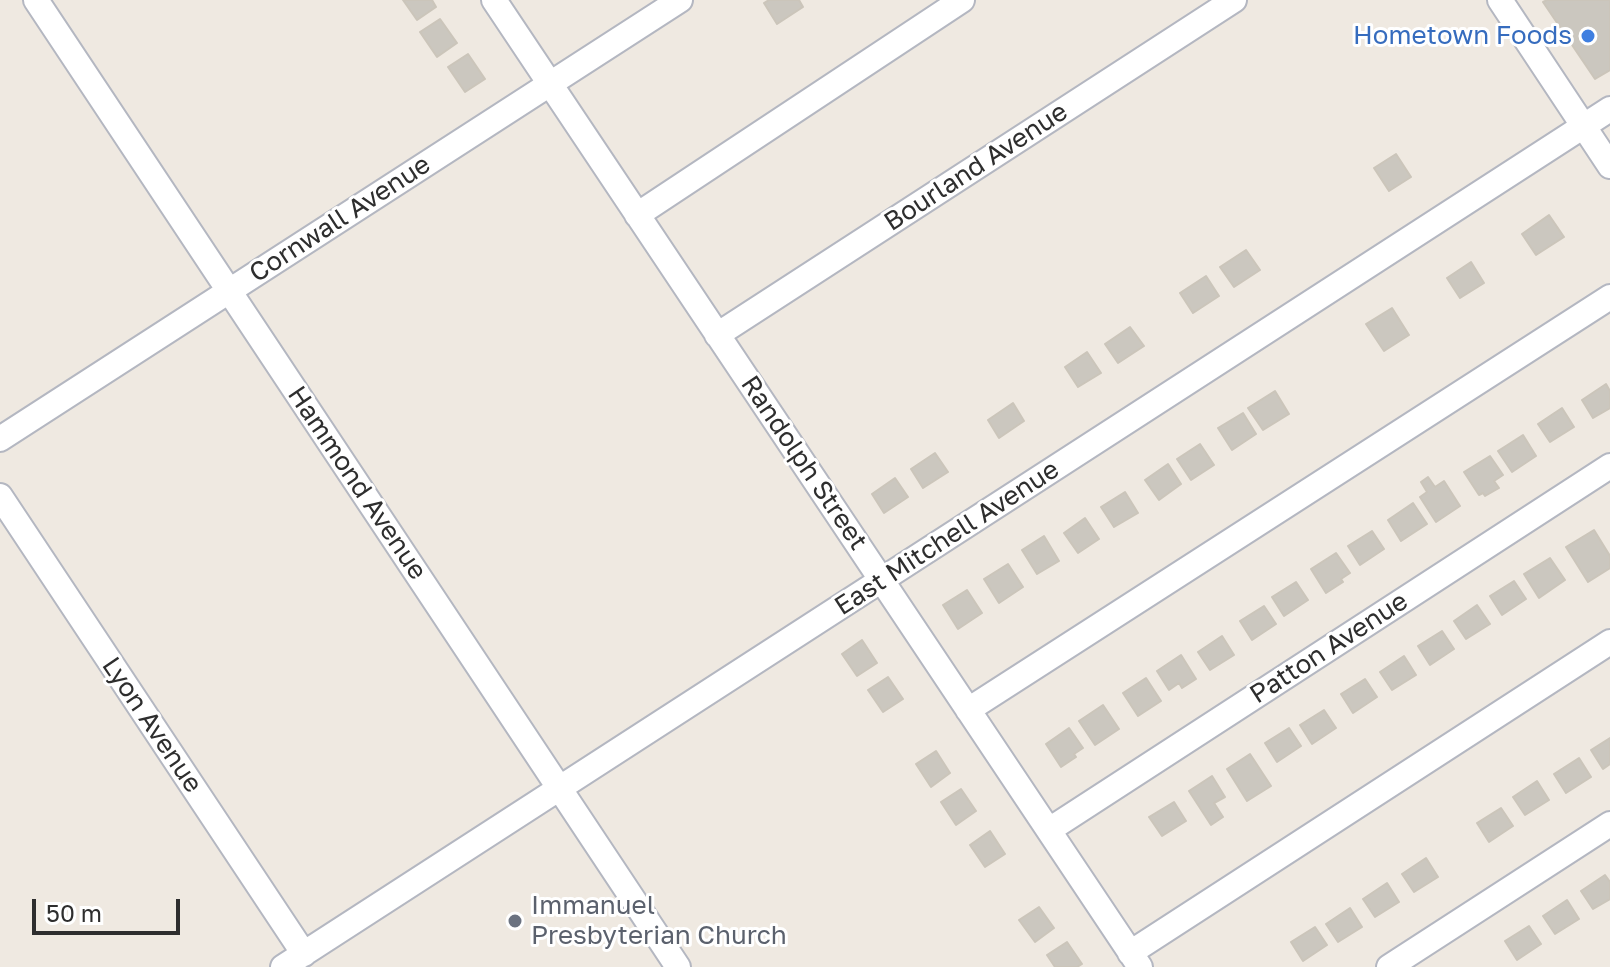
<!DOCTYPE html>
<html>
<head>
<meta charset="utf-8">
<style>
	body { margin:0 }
	#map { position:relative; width:1610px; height:967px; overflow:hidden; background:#efe9e1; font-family:"Golos Text",sans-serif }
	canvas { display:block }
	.scale { position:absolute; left:32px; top:899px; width:148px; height:36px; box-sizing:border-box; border:4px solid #2e2e2e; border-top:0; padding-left:10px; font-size:24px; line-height:28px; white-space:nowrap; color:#2e2e2e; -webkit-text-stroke:6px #fff; paint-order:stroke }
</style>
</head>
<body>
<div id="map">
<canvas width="1610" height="967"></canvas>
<div class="scale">50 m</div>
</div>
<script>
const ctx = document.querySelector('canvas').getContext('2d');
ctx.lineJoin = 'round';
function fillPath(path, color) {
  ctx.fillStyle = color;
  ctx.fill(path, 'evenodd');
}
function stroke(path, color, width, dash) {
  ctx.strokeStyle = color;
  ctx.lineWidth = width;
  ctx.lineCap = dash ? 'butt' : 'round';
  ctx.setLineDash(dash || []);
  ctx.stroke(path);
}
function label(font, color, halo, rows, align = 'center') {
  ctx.font = font + ' "Golos Text",sans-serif';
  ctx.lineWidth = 6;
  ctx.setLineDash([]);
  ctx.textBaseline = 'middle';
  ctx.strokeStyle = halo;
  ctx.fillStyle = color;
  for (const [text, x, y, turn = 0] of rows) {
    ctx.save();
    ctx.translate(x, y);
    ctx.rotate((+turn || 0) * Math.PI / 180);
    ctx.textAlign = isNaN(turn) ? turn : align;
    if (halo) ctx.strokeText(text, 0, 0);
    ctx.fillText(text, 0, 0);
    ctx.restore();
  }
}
const building = new Path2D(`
	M403,0H432L436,7L417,20Z
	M769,0H799L803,7L777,24L764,3Z
	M1547,0H1610V70L1595,79L1543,2Z
	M440,19L457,43L437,57L420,32Z
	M468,54L485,79L465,92L448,67Z
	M1396,154L1411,177L1389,191L1374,168Z
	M1549,215L1564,237L1536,255L1522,234Z
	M1246,250L1260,270L1234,287L1220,267Z
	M1471,262L1484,283L1460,298L1447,278Z
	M1206,276L1219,296L1193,313L1180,293Z
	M1392,308L1409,335L1384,351L1366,324Z
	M1130,327L1144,346L1118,363L1105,344Z
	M1087,352L1101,373L1078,387L1065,367Z
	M1606,384L1610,391V408L1593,418L1582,400Z
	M1275,391L1289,414L1263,430L1248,408Z
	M1013,403L1024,421L999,438L988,420Z
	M1562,408L1574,427L1550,442L1538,424Z
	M1243,413L1256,434L1232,450L1218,428Z
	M1523,435L1536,456L1512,472L1498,451Z
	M1200,444L1214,465L1191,480L1177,459Z
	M935,453L948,472L923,488L911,469Z
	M1490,456L1503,475L1494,481L1499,488L1485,496L1483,493L1479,495L1464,472Z
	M1168,464L1181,484L1159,500L1145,480Z
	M1428,477L1435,487L1444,481L1460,506L1436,522L1420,497L1427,492L1421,482Z
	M895,478L908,497L884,513L872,494Z
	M1125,492L1138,513L1114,527L1101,507Z
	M1413,503L1427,524L1401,541L1388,520Z
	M1085,518L1099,539L1078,553L1064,533Z
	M1594,530L1610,556V568L1588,582L1566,547Z
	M1372,531L1384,549L1360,565L1348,546Z
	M1044,536L1059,561L1037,574L1022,550Z
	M1336,553L1350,573L1341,579L1343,582L1326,593L1311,569Z
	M1550,558L1565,580L1539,598L1524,574Z
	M1008,564L1023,587L999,603L984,579Z
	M1514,581L1526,599L1502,615L1490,596Z
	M1296,582L1308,600L1284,616L1272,597Z
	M967,590L982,613L958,629L943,605Z
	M1477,605L1490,624L1466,639L1454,621Z
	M1264,606L1276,624L1252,640L1240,621Z
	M1442,631L1454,649L1430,665L1418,646Z
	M1222,636L1234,655L1210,670L1198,652Z
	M862,640L877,663L857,676L842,654Z
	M1181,655L1196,679L1182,688L1179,683L1169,690L1157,671Z
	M1404,656L1416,675L1392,690L1380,672Z
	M888,677L903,699L883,712L868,690Z
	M1146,678L1161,701L1138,716L1123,693Z
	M1365,679L1377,697L1353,713L1341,694Z
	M1103,705L1119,729L1095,745L1079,721Z
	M1324,710L1336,728L1312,744L1300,725Z
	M1069,728L1083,748L1074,754L1076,757L1061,767L1046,744Z
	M1289,728L1301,746L1277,762L1265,743Z
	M1610,738V764L1603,769L1591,750Z
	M936,751L950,773L931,787L916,764Z
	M1250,754L1271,786L1247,801L1227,769Z
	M1579,758L1591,777L1566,793L1554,774Z
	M1212,776L1225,797L1214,803L1223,817L1211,825L1189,791Z
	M1537,781L1549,800L1525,815L1513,797Z
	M961,789L976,811L956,825L941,802Z
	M1174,802L1186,821L1162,836L1149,817Z
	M1501,808L1513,826L1489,842L1477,823Z
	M990,831L1005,854L985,867L970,845Z
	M1426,858L1438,877L1414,892L1402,874Z
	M1605,875L1610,882V899L1593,909L1581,891Z
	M1387,883L1399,902L1375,917L1363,899Z
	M1567,900L1579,919L1555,934L1543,916Z
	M1039,907L1054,928L1035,942L1019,920Z
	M1350,908L1362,927L1338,942L1326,924Z
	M1529,926L1541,944L1517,960L1505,941Z
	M1315,927L1327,945L1303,961L1291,942Z
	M1067,942L1082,964L1077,967H1055L1047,955Z`);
const minor = new Path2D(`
	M36,0L678,967
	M494,0L1140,967
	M1500,0L1610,166
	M637,215L962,0
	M717,335L1234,0
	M0,439L680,0
	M0,496L304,954
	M968,710L1610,297
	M1049,830L1610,466
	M1130,953L1610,642
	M283,967L1610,109
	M1389,967L1610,824`);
const markers = [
	[1588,36,8,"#3f7fe0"],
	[515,921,8,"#6b7280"]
];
const shopNames = [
	["Hometown Foods",1572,36]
];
const streetNames = [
	["Bourland Avenue",976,167,-33],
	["Cornwall Avenue",340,219,-33],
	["Randolph Street",804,463,56],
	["Hammond Avenue",357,483,56],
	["East Mitchell Avenue",947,538,-33],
	["Patton Avenue",1329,648,-33],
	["Lyon Avenue",152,725,56]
];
const worshipNames = [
	["Immanuel",531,906],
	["Presbyterian Church",531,936]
];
fillPath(building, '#cbc7bf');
stroke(building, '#cbc5ba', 2);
stroke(minor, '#b4b7c1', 28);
stroke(minor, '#fff', 24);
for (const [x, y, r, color] of markers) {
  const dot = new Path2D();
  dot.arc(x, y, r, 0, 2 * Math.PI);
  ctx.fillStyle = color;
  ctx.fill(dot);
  stroke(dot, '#fff', 3);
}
label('26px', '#366cbe', '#fff', shopNames, 'right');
label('26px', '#2e2e2e', '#fff', streetNames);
label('26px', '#5b616d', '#fff', worshipNames, 'left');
</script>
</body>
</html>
